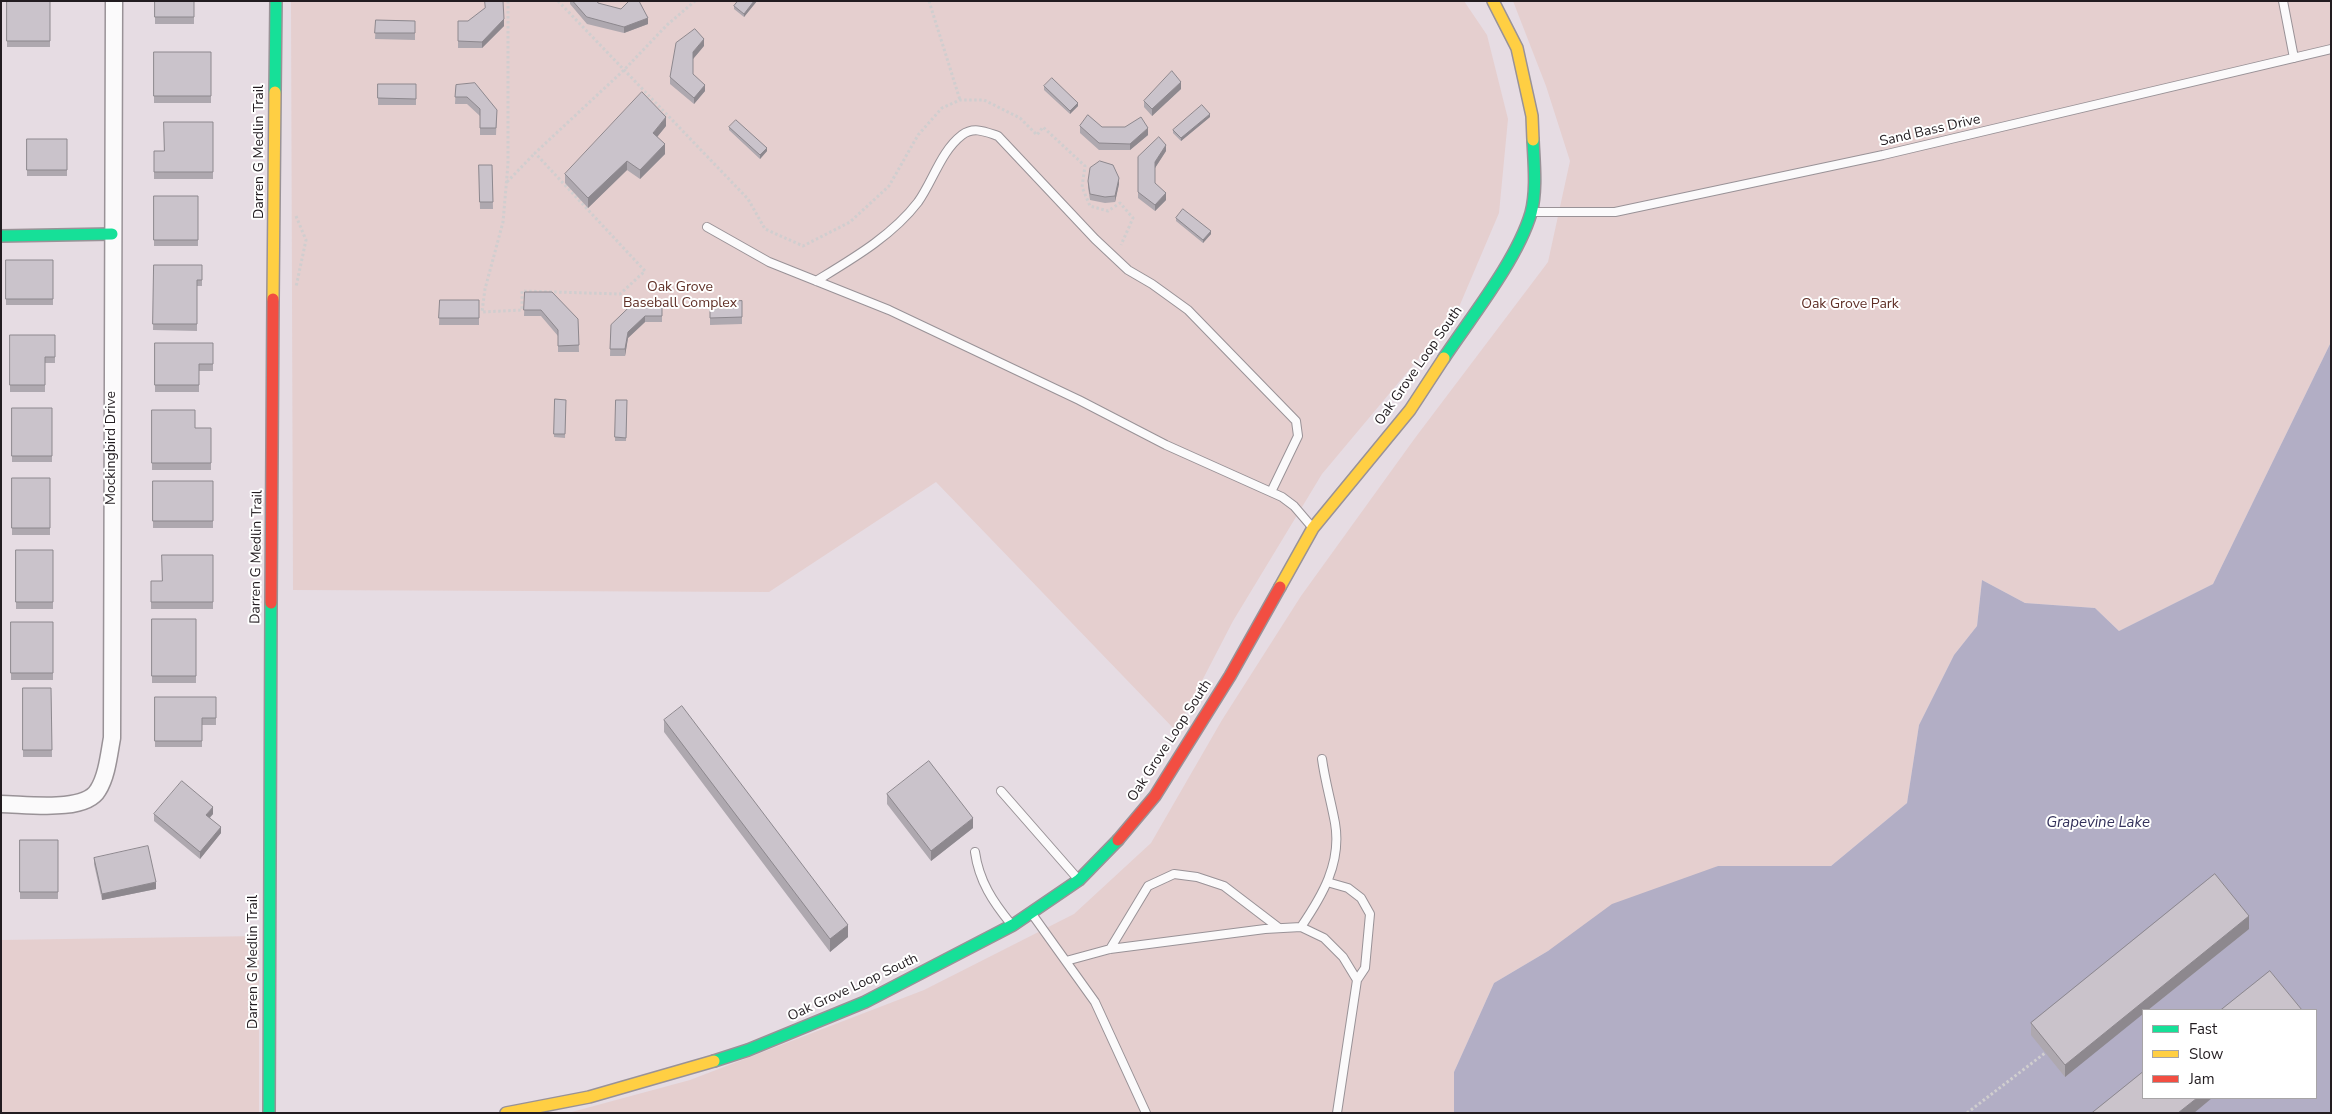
<!DOCTYPE html>
<html>
<head>
<meta charset="utf-8">
<style>
	body { margin:0 }
	#map { position:relative; width:2332px; height:1114px; overflow:hidden; background:#e6dce3; font-family:"Nunito Sans",sans-serif }
	canvas { display:block }
	.frame { position:absolute; inset:0; border:2px solid #221c20; pointer-events:none }
	.legend { position:absolute; left:2142px; top:1009px; width:175px; height:90px; box-sizing:border-box; background:#fff; border:1px solid #a7a4a6; margin:0; padding:6px 9px; list-style:none; font-size:15px; color:#221c20 }
	.legend li { display:flex; align-items:center; gap:10px; height:25px }
	.legend b { width:25px; border:1px solid #a7a4a6 }
</style>
</head>
<body>
<div id="map">
<canvas width="2332" height="1114"></canvas>
<div class="frame"></div>
<ul class="legend">
<li><b style="height:6px;background:#16e098"></b>Fast</li>
<li><b style="height:6px;background:#ffcf43"></b>Slow</li>
<li><b style="height:6px;background:#f24e42"></b>Jam</li>
</ul>
</div>
<script>
const ctx = document.querySelector('canvas').getContext('2d');
ctx.lineJoin = 'round';
function fillPath(path, color) {
  ctx.fillStyle = color;
  ctx.fill(path, 'evenodd');
}
function stroke(path, color, width, dash) {
  ctx.strokeStyle = color;
  ctx.lineWidth = width;
  ctx.lineCap = dash ? 'butt' : 'round';
  ctx.setLineDash(dash || []);
  ctx.stroke(path);
}
function label(font, color, halo, rows, align = 'center') {
  ctx.font = font + ' "Nunito Sans",sans-serif';
  ctx.lineWidth = 4;
  ctx.setLineDash([]);
  ctx.textBaseline = 'middle';
  ctx.strokeStyle = halo;
  ctx.fillStyle = color;
  for (const [text, x, y, turn = 0] of rows) {
    ctx.save();
    ctx.translate(x, y);
    ctx.rotate((+turn || 0) * Math.PI / 180);
    ctx.textAlign = isNaN(turn) ? turn : align;
    if (halo) ctx.strokeText(text, 0, 0);
    ctx.fillText(text, 0, 0);
    ctx.restore();
  }
}
const green = new Path2D(`
	M291,1H1464L1487,35L1508,119L1499,213L1456,314L1322,474L1233,621L1176,731L936,482L769,592L293,590Z
	M1513,1H2331V342L2213,584L2119,631L2095,608L2025,603L1982,580L1977,626L1954,655L1919,725L1907,803L1831,866H1718L1548,951L1494,983L1454,1072V1113H568L690,1080L924,990L1074,914L1151,843L1222,720L1301,596L1415,438L1548,262L1570,161L1546,86Z
	M259,936V1113H1V940Z`);
const water = new Path2D(`
	M2331,342V1113H1454V1072L1494,983L1548,951L1612,904L1718,866H1831L1907,803L1919,725L1954,655L1977,626L1982,580L2025,603L2095,608L2119,631L2213,584ZM2143,1010H2316V1098H2143Z`);
const path = new Path2D(`
	M508,1V164L503,222L485,289L482,312L522,310V291L620,294L645,271L535,153L624,70L667,25L695,1
	M558,1L748,199L765,229L803,246L850,222L889,186L918,135L942,108L960,100H984L1020,118L1037,135L1043,127L1085,166L1082,187L1090,206L1108,211L1120,203L1133,218L1121,245
	M929,1L960,100
	M507,182L535,153
	M296,216L306,240L296,287
	M1967,1113L2045,1053`);
const lane = new Path2D(`
	M2283,1L2294,58
	M1533,212H1615L1883,155L2331,49
	M707,227L769,262L889,310L1079,400L1166,445L1282,497L1294,506L1312,527
	M816,281C852,259 892,236 918,202C933,181 941,151 962,135C974,126 986,132 998,136L1095,239L1128,270L1152,284L1188,310L1296,421L1298,436L1271,492
	M1001,791L1078,879
	M975,852C979,881 993,902 1011,924
	M1327,882L1348,888L1361,898L1370,914L1365,968L1357,980
	M1032,914L1095,1002L1146,1113
	M1301,927C1322,896 1342,863 1335,823C1331,801 1325,781 1322,759
	M1110,949L1148,886L1174,874L1197,877L1224,886L1279,928
	M1066,961L1110,949L1265,929L1301,927L1324,938L1343,957L1357,980L1337,1113`);
const street = new Path2D(`
	M1,804C25,804 85,813 98,790C107,776 109,754 112,738L114,1`);
const fast = new Path2D(`
	M275,92L276,1
	M1,236L112,234
	M1444,358C1472,316 1517,260 1531,213C1537,190 1534,163 1533,140
	M714,1061L748,1050L865,1002L1013,925L1079,880L1118,840
	M269,1113L271,603`);
const slow = new Path2D(`
	M1493,1L1517,48L1532,116L1533,140
	M273,299L275,92
	M1280,587L1313,528L1410,410L1444,358
	M506,1113L589,1097L714,1061`);
const jam = new Path2D(`
	M271,603L273,299
	M1118,840L1155,796L1230,676L1280,587`);
const wall = new Path2D(`
	M7,1H50V47H7Z
	M155,1H194V24H155Z
	M570,1H597L598,3L648,24L624,33L587,24L570,4Z
	M738,1H757L744,17L734,9V6Z
	M376,20L415,21V40L375,39Z
	M458,21L504,26L482,48H458Z
	M704,46L693,59V74L705,91L694,104L670,84V77Z
	M154,52H211V103H154Z
	M378,84H416V105H378Z
	M456,85L497,110L496,135H480V116L467,104H455Z
	M1044,86L1078,106L1070,114L1044,90Z
	M1181,89L1152,116L1144,107V101Z
	M1210,117L1181,141L1173,133V130Z
	M213,122V179H154V151H164Z
	M666,126L657,137L665,154L640,179L627,170L588,208L565,183V174Z
	M1080,126L1148,135L1130,150H1099L1080,133Z
	M729,127L767,151L760,159L729,130Z
	M27,139H67V176H27Z
	M1166,151L1155,168V183L1166,200L1155,211L1138,198V157Z
	M479,165H492L493,209H480Z
	M1088,181L1119,184L1115,202L1105,203L1090,200L1088,187Z
	M154,196H198V246H154Z
	M1176,218L1211,234L1203,243L1176,221Z
	M6,260H53V305H6Z
	M154,265H202V286H197V331L153,330Z
	M525,292L578,319L579,352H558V336L541,316H524Z
	M440,300H479V325H439Z
	M742,301V324L710,325V302Z
	M662,302V322H645L628,338L625,356H610L611,325Z
	M10,335H55V363H45V392H10Z
	M155,343H213V371H199V392H155Z
	M555,399L566,400L565,438L554,437Z
	M616,400H627L626,441H615Z
	M12,408H52V462H12Z
	M152,410L195,428H211V470H152Z
	M12,478H50V535H12Z
	M153,481H213V528H153Z
	M16,550H53V609H16Z
	M213,555V609H151V581H162Z
	M152,619H196V683H152Z
	M11,622H53V680H11Z
	M23,688H51L52,757H23Z
	M155,697H216V725H202V747H155Z
	M664,720L848,937L830,952L664,732Z
	M887,794L973,828L931,861L887,804Z
	M154,814H213L210,818L221,833L200,859L154,821Z
	M20,840H58V899H20Z
	M94,858L156,889L102,900L94,864Z
	M2249,929L2148,1010H2143L2065,1077L2031,1035V1023Z`);
const shadedWall = new Path2D(`
	M754,1H757L744,17V14Z
	M648,18V24L624,33V27Z
	M504,19V26L482,48V42Z
	M704,39V46L693,59V52Z
	M1181,82V89L1152,116V109Z
	M705,85V91L694,104V98Z
	M1078,103V106L1070,114V111Z
	M1210,114V117L1181,141V138Z
	M666,117V126L653,142V133Z
	M1148,128V135L1130,150V144Z
	M665,144V154L640,179V170Z
	M1166,145V151L1155,168V162Z
	M767,148V151L760,159V155Z
	M627,161V170L588,208V198Z
	M1119,178V184L1115,202V196Z
	M1166,193V200L1155,211V205Z
	M1211,231V234L1203,243V240Z
	M645,316V322L628,338L625,356V349L628,332Z
	M213,807V814L206,821V815Z
	M973,818V828L931,861V851Z
	M221,827V833L200,859V852Z
	M156,882V889L102,900V894Z
	M2249,916V929L2148,1010H2143V1014L2065,1077V1065Z
	M848,925V937L830,952V939Z
	M2197,1098H2212L2194,1113H2178Z`);
const building = new Path2D(`
	M7,1H50V41H7Z
	M155,1H194V17H155Z
	M485,1H503L504,19L482,42L458,41V21H468L485,8Z
	M573,1H597L598,3L621,9L629,1H639L648,18L624,27L587,17Z
	M738,1H754L744,14L734,6Z
	M376,20L415,21V33H375Z
	M695,29L704,39L693,52V74L705,85L694,98L670,77L676,43Z
	M154,52H211V96H154Z
	M1172,71L1181,82L1152,109L1144,101Z
	M1052,78L1078,103L1070,111L1044,86Z
	M475,83L497,110L496,128H480V109L467,97H455L456,85Z
	M378,84H416V99L378,98Z
	M642,92L666,117L653,133L665,144L640,170L627,161L588,198L565,174Z
	M1202,105L1210,114L1181,138L1173,130Z
	M1088,115L1102,127H1125L1141,117L1148,128L1130,144L1099,143L1080,126Z
	M736,120L767,148L760,155L729,127Z
	M164,122H213V172H154V151H164Z
	M1159,137L1166,145L1155,162V183L1166,193L1155,205L1138,192V157Z
	M27,139H67V170H27Z
	M1100,161L1113,165L1119,178L1115,196L1105,197L1090,194L1088,181L1090,168Z
	M479,165H492L493,202H480Z
	M154,196H198V240H154Z
	M1183,209L1211,231L1203,240L1176,218Z
	M6,260H53V299H6Z
	M154,265H202V280H197V324H153Z
	M525,292H552L578,319L579,345L558,346V330L541,310H524Z
	M440,300H479V318H439Z
	M637,300L662,302V316H645L628,332L625,349H610L611,325Z
	M742,301V317L710,318V302Z
	M10,335H55V357H45V385H10Z
	M155,343H213V364H199V385H155Z
	M555,399L566,400L565,434H554Z
	M616,400H627L626,438L615,437Z
	M12,408H52V456H12Z
	M152,410H195V428H211V463H152Z
	M12,478H50V528H12Z
	M153,481H213V521H153Z
	M16,550H53V602H16Z
	M162,555H213V602H151V581H162Z
	M152,619H196V676H152Z
	M11,622H53V673H11Z
	M23,688H51L52,750H23Z
	M155,697H216V718H202V741H155Z
	M682,706L848,925L830,939L664,720Z
	M929,761L973,818L931,851L887,794Z
	M182,781L213,807L206,815L221,827L200,852L154,814Z
	M20,840H58V892H20Z
	M148,846L156,882L102,894L94,858Z
	M2215,874L2249,916L2065,1065L2031,1023Z
	M2270,971L2302,1010H2221Z
	M2143,1072V1098H2197L2178,1113H2092Z`);
const streetNames = [
	["Sand Bass Drive",1930,131,-13],
	["Darren G Medlin Trail",260,152,-90],
	["Oak Grove Loop South",1419,366,-55],
	["Mockingbird Drive",112,448,-90],
	["Darren G Medlin Trail",257,557,-89],
	["Oak Grove Loop South",1170,741,-57],
	["Darren G Medlin Trail",254,962,-90],
	["Oak Grove Loop South",853,988,-25]
];
const parkNames = [
	["Oak Grove",680,288],
	["Baseball Complex",680,304],
	["Oak Grove Park",1850,305]
];
const waterNames = [
	["Grapevine Lake",2098,823]
];
fillPath(green, '#e5cfcf');
fillPath(water, '#b2aec5');
stroke(lane, '#999297', 10);
stroke(street, '#999297', 19);
stroke(fast, '#999297', 14);
stroke(slow, '#999297', 14);
stroke(jam, '#999297', 14);
stroke(path, '#d0cecf', 3, [2.5, 2.5]);
stroke(lane, '#fbfafb', 8);
stroke(street, '#fbfafb', 16);
stroke(fast, '#16e098', 11);
stroke(slow, '#ffcf43', 11);
stroke(jam, '#f24e42', 11);
fillPath(wall, '#aea8af');
fillPath(shadedWall, '#8d888e');
fillPath(building, '#cac3cb');
stroke(building, '#8d888e', 1);
label('14px', '#221c20', '#fff', streetNames);
label('14px', '#5f2f26', '#fff', parkNames);
label('italic 15px', '#33315b', '#fff', waterNames);
</script>
</body>
</html>
